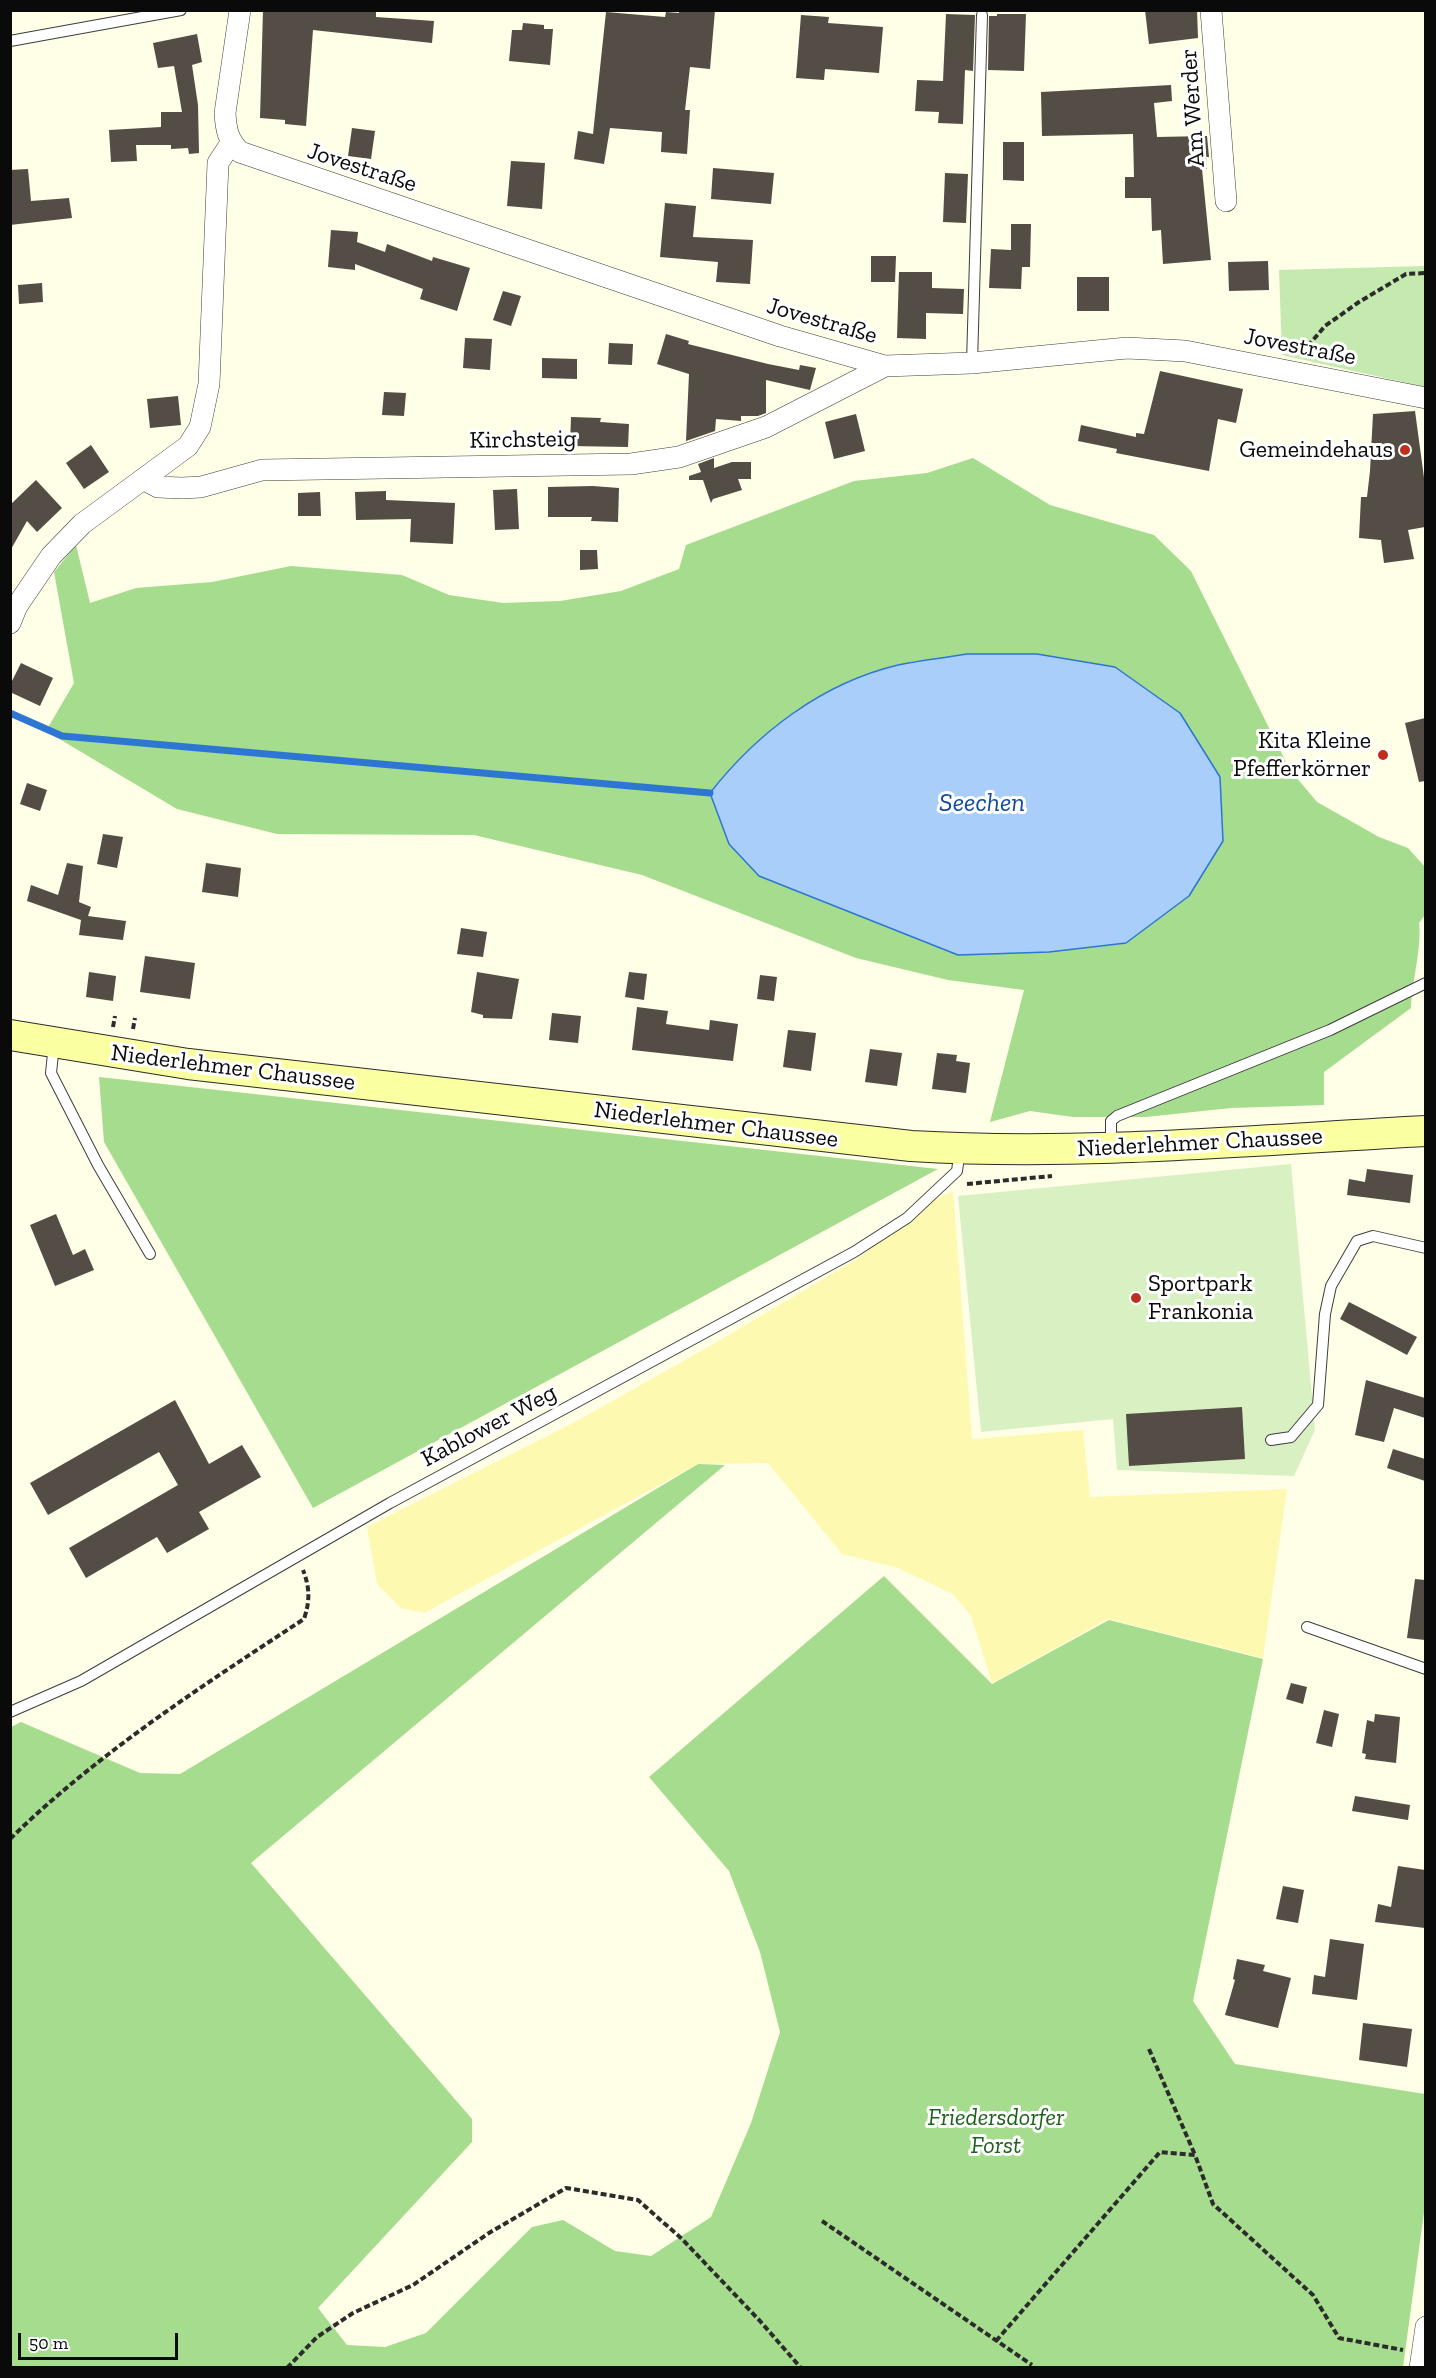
<!DOCTYPE html>
<html>
<head>
<meta charset="utf-8">
<style>
	body { margin:0 }
	#map { position:relative; width:1436px; height:2378px; overflow:hidden; background:#fffee7; font-family:"Zilla Slab",serif }
	canvas { display:block }
	.frame { position:absolute; inset:0; border:12px solid #0a0a0a; pointer-events:none }
	.scale { position:absolute; left:18px; top:2333px; width:160px; height:27px; box-sizing:border-box; border:3px solid #0a0a0a; border-top:0; padding-left:8px; font-size:18px; line-height:21px; white-space:nowrap; color:#0a0a0a; -webkit-text-stroke:4px #fff; paint-order:stroke }
</style>
</head>
<body>
<div id="map">
<canvas width="1436" height="2378"></canvas>
<div class="frame"></div>
<div class="scale">50 m</div>
</div>
<script>
const ctx = document.querySelector('canvas').getContext('2d');
ctx.lineJoin = 'round';
function fillPath(path, color) {
  ctx.fillStyle = color;
  ctx.fill(path, 'evenodd');
}
function stroke(path, color, width, dash) {
  ctx.strokeStyle = color;
  ctx.lineWidth = width;
  ctx.lineCap = dash ? 'butt' : 'round';
  ctx.setLineDash(dash || []);
  ctx.stroke(path);
}
function label(font, color, halo, rows, align = 'center') {
  ctx.font = font + ' "Zilla Slab",serif';
  ctx.lineWidth = 6;
  ctx.setLineDash([]);
  ctx.textBaseline = 'middle';
  ctx.strokeStyle = halo;
  ctx.fillStyle = color;
  for (const [text, x, y, turn = 0] of rows) {
    ctx.save();
    ctx.translate(x, y);
    ctx.rotate((+turn || 0) * Math.PI / 180);
    ctx.textAlign = isNaN(turn) ? turn : align;
    if (halo) ctx.strokeText(text, 0, 0);
    ctx.fillText(text, 0, 0);
    ctx.restore();
  }
}
const green = new Path2D(`
	M1425,266V387L1282,355L1279,270Z`);
const forest = new Path2D(`
	M973,458L1050,505L1154,535L1191,571L1290,770L1317,802L1379,837L1408,848L1425,867V915L1419,923C1422,947 1412,981 1411,1008L1324,1072V1105L1231,1108L1146,1117H1073L1030,1111L990,1122L1024,990L948,980L856,958L642,875L474,835L277,834L177,809L46,731L74,683L54,572L76,545L90,603L136,588L212,582L291,566L402,575L449,595L503,603L560,601L621,591L679,569L686,545L854,481L927,473ZM1126,943L1049,952L958,955Z
	M99,1077L938,1169L313,1508L104,1142Z
	M698,1464L725,1465L251,1863L472,2119V2142L318,2308L347,2345L385,2347L426,2333L532,2227L563,2220L615,2251L651,2256L711,2217L751,2123L780,2032L760,1952L729,1871L649,1777L884,1576L992,1684L1109,1620L1263,1659L1193,2001L1235,2064L1425,2094V2205L1403,2367L11,2368V1727L21,1722L140,1773L180,1774Z`);
const sand = new Path2D(`
	M953,1191L972,1439L1083,1430L1090,1497L1287,1489L1263,1658L1108,1619L992,1683L971,1616L953,1594L898,1568L842,1554L768,1463L698,1464L424,1613L401,1608L377,1584L367,1527L575,1422L710,1346L857,1259L928,1202Z`);
const pitch = new Path2D(`
	M1291,1164L1315,1430L1294,1476L1117,1470L1113,1419L981,1432L958,1196Z`);
const water = new Path2D(`
	M967,654H1037L1115,667L1180,713L1220,777L1223,841L1189,896L1126,943L1049,952L958,955L759,876L729,844L710,793C757,733 822,683 898,665C921,660 944,658 967,654Z`);
const stream = new Path2D(`
	M10,713L62,736L710,793`);
const building = new Path2D(`
	M263,10H376V17L434,21L432,43L313,30L306,126L285,124V120L260,118Z
	M679,10H715L710,69L690,67L685,110H690L687,154L661,152L662,132L610,128L604,164L574,159L578,131L593,134L606,12L665,17L666,12L679,13Z
	M1145,10H1197L1198,38L1149,44Z
	M946,14L975,15L973,71L965,70L963,124L938,123L939,112L915,111L917,80L943,81Z
	M997,14H1026L1024,71L988,70L989,16H997Z
	M801,15L829,17L828,23L883,27L879,73L825,69L824,80L796,78Z
	M523,23L544,25V29H553L550,65L509,61L512,30H522Z
	M197,34L202,62L192,65L198,105L199,153L189,154L188,148L171,149V145H136L137,161L111,162L109,130L161,127V112H182L174,66L158,68L153,43Z
	M1171,85L1172,101L1154,103L1157,137L1207,136L1209,157H1206L1207,169H1202L1211,260L1163,264L1161,230L1152,231L1151,198H1125V177H1134L1133,134L1042,136L1041,92Z
	M352,128L375,131L371,159L348,156Z
	M1003,142H1024V181L1003,180Z
	M511,161L545,163L542,209L507,206Z
	M713,168L774,173L771,204L711,199Z
	M28,169L31,201L69,198L72,218L10,225V170Z
	M945,173L968,174L966,223L943,222Z
	M665,203L696,206L693,237L753,240L750,284L716,282L718,262L660,257Z
	M1011,224H1031L1030,267H1022L1021,289L989,288L991,249L1011,250Z
	M331,230L358,232L357,242L385,252L387,244L432,261L433,257L470,268L457,311L420,299L423,289L355,264V270L328,267Z
	M871,256H896L895,282H871Z
	M1268,261L1269,290L1229,291L1228,262Z
	M899,272H932V288L964,289L963,314L926,313V339L897,338Z
	M1077,277H1109V311H1077Z
	M42,283L43,302L19,304L18,285Z
	M503,291L521,296L511,326L493,320Z
	M666,334L689,341L688,344L768,364L799,370L800,365L816,368L810,390L766,380V413L758,416H741V421L716,419L715,431L686,441L689,374L657,364Z
	M465,338L492,339L490,370L463,368Z
	M609,343L633,344L632,365L608,364Z
	M542,358L577,359V379L542,378Z
	M1160,371L1243,389L1236,423L1218,419L1209,471L1116,453L1117,449L1078,441L1081,425L1136,437V433L1144,434Z
	M384,392L406,393L404,416L382,415Z
	M178,396L181,425L150,428L147,399Z
	M1415,411L1425,485V527L1408,530L1414,559L1384,563L1381,540L1359,538L1361,497H1367L1370,471L1373,414Z
	M856,414L865,451L834,459L825,422Z
	M571,417L601,418L600,422L629,424L628,447L570,446Z
	M91,445L109,472L84,489L66,463Z
	M714,458V468L732,462H751V479H738L742,490L713,499L711,503L703,480H689V476L701,472L698,464Z
	M36,480L62,508L37,532L27,521L10,551V505Z
	M593,486L619,488L618,522L591,521L592,517H548V487Z
	M517,489L519,529L495,530L493,490Z
	M386,491V500L455,503L453,544L410,542L411,519L356,520L355,492Z
	M320,492L321,516H298V493Z
	M580,550H597L598,569L580,570Z
	M21,663L53,678L40,706L10,692V685Z
	M1425,718V781L1419,782L1405,723Z
	M27,783L47,790L40,811L20,804Z
	M103,834L123,837L117,868L97,864Z
	M67,863L83,866L79,902L91,907L88,916L126,921L123,940L79,935L81,920L27,901L31,885L58,895Z
	M206,863L241,868L238,897L202,892Z
	M461,928L487,932L483,957L457,954Z
	M145,956L195,963L190,999L140,992Z
	M89,972L116,976L113,1001L86,997Z
	M477,972L519,979L512,1019L483,1018V1015L471,1012Z
	M629,972L647,974L644,1000L625,997Z
	M760,975L777,977L774,1001L757,999Z
	M637,1007L668,1011L666,1024L709,1030L710,1020L738,1024L733,1061L632,1050Z
	M552,1013L581,1016L578,1043L549,1040Z
	M788,1030L816,1033L811,1071L783,1067Z
	M870,1049L902,1053L897,1086L865,1082Z
	M937,1053L957,1055L956,1061L970,1063L966,1093L932,1089Z
	M1367,1169L1413,1175L1410,1203L1347,1195L1349,1179L1365,1182Z
	M56,1214L73,1255L85,1249L94,1270L55,1286L30,1225Z
	M1349,1302L1417,1337L1407,1355L1340,1319Z
	M1366,1380L1425,1398V1418L1394,1408L1384,1442L1355,1435Z
	M175,1400L209,1464L242,1445L261,1477L199,1512L209,1529L167,1553L157,1537L86,1578L69,1548L178,1485L159,1452L48,1515L30,1483Z
	M1242,1407L1245,1459L1129,1466L1126,1414Z
	M1393,1449L1425,1459V1481L1387,1468Z
	M1415,1579L1425,1580V1640L1407,1638Z
	M1291,1683L1307,1687L1303,1704L1286,1699Z
	M1324,1710L1339,1714L1332,1747L1316,1743Z
	M1375,1714L1400,1717L1396,1763L1365,1759L1366,1754L1362,1753L1367,1720L1374,1722Z
	M1355,1796L1410,1805L1408,1820L1352,1811Z
	M1398,1866L1425,1870V1928L1375,1922L1378,1904L1391,1907Z
	M1283,1886L1304,1890L1298,1923L1276,1919Z
	M1330,1939L1364,1944L1357,2000L1312,1994L1314,1975L1325,1977Z
	M1237,1959L1265,1965L1263,1971L1291,1978L1278,2028L1225,2015L1235,1980L1233,1979Z
	M1363,2023L1412,2029L1407,2067L1359,2060Z`);
const path = new Path2D(`
	M1302,353L1325,326L1359,302L1406,274L1426,273
	M113,1027L115,1016
	M133,1029L135,1018
	M967,1184L1052,1176
	M10,1839C98,1753 202,1686 304,1619C310,1601 310,1588 303,1570
	M1149,2049L1195,2155
	M822,2221L1032,2365
	M996,2341L1160,2152L1195,2155L1213,2204L1313,2295L1339,2338L1403,2350
	M287,2368L317,2337L353,2313L413,2285L489,2233L566,2188L638,2200L682,2239L760,2321L801,2368
	M980,2368H1034`);
const lane = new Path2D(`
	M10,41L181,10
	M972,363L982,15
	M54,1044L51,1073L98,1165L150,1254
	M1111,1145V1121L1117,1116L1330,1030L1426,983
	M1271,1440L1291,1437L1318,1405L1325,1314L1331,1286L1357,1241L1373,1236L1426,1248
	M1307,1627L1426,1669
	M10,1712L81,1681L390,1503L854,1252L907,1218L957,1171L960,1149`);
const street = new Path2D(`
	M240,10L225,113C226,130 228,140 240,152L780,336L885,366L972,363L1127,348L1185,351L1426,398
	M1211,10L1226,201
	M145,480L158,487L182,488L201,487L262,470L631,464L679,457L766,427L885,366
	M10,623L17,606L51,556L82,524L188,446L200,427L209,384L218,163L231,143
	M1420,2368L1426,2327`);
const secondary = new Path2D(`
	M10,1035L188,1064L911,1146C1082,1156 1254,1140 1426,1131`);
const markers = [
	[1405,450,6,"#bf2f1d"],
	[1383,755,6,"#bf2f1d"],
	[1136,1298,6,"#bf2f1d"]
];
const streetNames = [
	["Am Werder",1193,108,-94],
	["Jovestraße",362,168,18],
	["Jovestraße",822,321,16],
	["Jovestraße",1300,347,11],
	["Kirchsteig",523,440,-1],
	["Niederlehmer Chaussee",233,1068,7],
	["Niederlehmer Chaussee",716,1125,7],
	["Niederlehmer Chaussee",1200,1143,-3],
	["Kablower Weg",489,1426,-28]
];
const poiNames = [
	["Gemeindehaus",1393,450],
	["Kita Kleine",1371,741],
	["Pfefferkörner",1371,769],
	["Sportpark",1148,1284,"left"],
	["Frankonia",1148,1312,"left"]
];
const parkNames = [
	["Friedersdorfer",996,2118],
	["Forst",996,2146]
];
const waterNames = [
	["Seechen",982,804]
];
fillPath(green, '#c5eab0');
fillPath(forest, '#a5dc8e');
fillPath(sand, '#fdf9b1');
fillPath(pitch, '#d9f1c2');
fillPath(water, '#a9cef9');
stroke(water, '#2d76d3', 1.5);
stroke(stream, '#2d76d3', 7);
fillPath(building, '#534d46');
stroke(lane, '#3d3d3d', 12);
stroke(street, '#3d3d3d', 22);
stroke(secondary, '#2c2c2c', 32);
stroke(path, '#2c2c2c', 4, [6, 3]);
stroke(lane, '#fff', 10);
stroke(street, '#fff', 21);
stroke(secondary, '#faffa2', 30);
for (const [x, y, r, color] of markers) {
  const dot = new Path2D();
  dot.arc(x, y, r, 0, 2 * Math.PI);
  ctx.fillStyle = color;
  ctx.fill(dot);
  stroke(dot, '#fff', 2);
}
label('24px', '#0a0a0a', '#fff', streetNames);
label('24px', '#0a0a0a', '#fff', poiNames, 'right');
label('italic 24px', '#1c6319', '#fff', parkNames);
label('italic 26px', '#0f4aa0', '#fff', waterNames);
</script>
</body>
</html>
